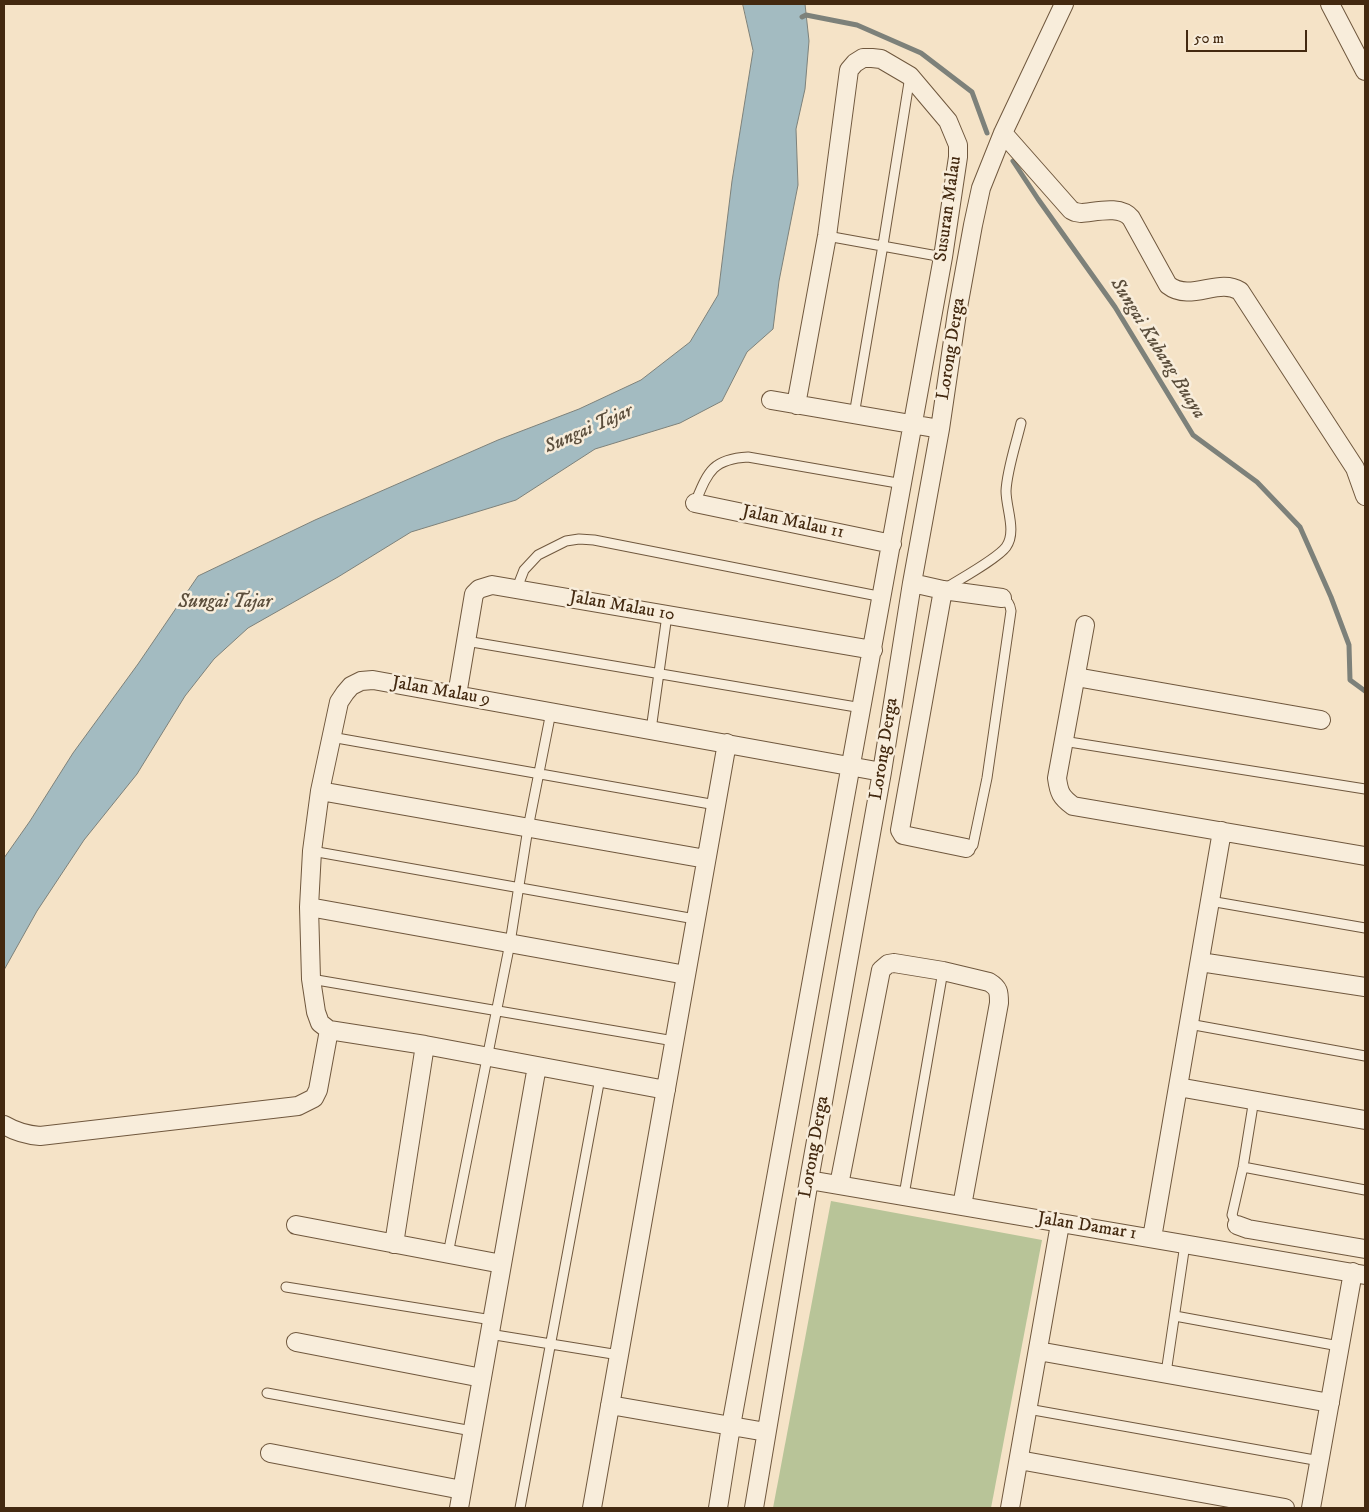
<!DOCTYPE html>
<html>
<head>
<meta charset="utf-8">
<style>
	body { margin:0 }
	#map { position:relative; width:1369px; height:1512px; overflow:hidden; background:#f5e3c7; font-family:"IM FELL DW Pica",serif }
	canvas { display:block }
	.frame { position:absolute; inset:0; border:5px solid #432910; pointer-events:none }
	.scale { position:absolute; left:1186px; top:30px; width:121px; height:22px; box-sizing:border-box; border:2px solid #432910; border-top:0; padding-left:6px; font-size:15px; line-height:18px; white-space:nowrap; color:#432910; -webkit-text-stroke:4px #f8eddb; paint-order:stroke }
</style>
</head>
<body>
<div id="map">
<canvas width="1369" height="1512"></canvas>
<div class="frame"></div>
<div class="scale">50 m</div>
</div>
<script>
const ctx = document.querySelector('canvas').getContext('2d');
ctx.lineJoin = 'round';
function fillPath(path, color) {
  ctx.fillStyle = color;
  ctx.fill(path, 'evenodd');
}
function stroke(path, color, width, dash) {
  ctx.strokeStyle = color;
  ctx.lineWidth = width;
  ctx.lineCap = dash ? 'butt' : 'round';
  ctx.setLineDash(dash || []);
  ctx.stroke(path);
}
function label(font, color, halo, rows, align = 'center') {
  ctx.font = font + ' "IM FELL DW Pica",serif';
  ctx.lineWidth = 5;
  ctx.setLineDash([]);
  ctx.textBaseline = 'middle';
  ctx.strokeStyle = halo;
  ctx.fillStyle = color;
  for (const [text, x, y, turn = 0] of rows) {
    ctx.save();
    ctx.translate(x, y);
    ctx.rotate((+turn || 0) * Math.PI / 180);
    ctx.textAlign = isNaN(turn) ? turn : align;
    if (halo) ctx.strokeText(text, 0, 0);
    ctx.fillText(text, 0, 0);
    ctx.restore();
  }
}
const green = new Path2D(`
	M831,1201L1042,1240L991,1508H773Z`);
const water = new Path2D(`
	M743,4H805L809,41L805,89L796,129L798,185L779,281L773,329L747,352L722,401L680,423L595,449L516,500L411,532L338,577L248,628L214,659L185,696L137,774L84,840L37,911L4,970V858L30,821L73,753L138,664L198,576L315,520L498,440L579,409L641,380L690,342L718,295L732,181L753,51Z`);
const stream = new Path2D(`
	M802,17L806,15L857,25L921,53L972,92L987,133
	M1013,161L1038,199L1115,307L1193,435L1257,482L1300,527L1331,597L1349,645L1350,680L1365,691`);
const service = new Path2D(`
	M827,236L943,257
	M854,415L883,245L910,76
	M695,503C708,472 712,459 748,457L903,484
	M517,588L524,570L538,555L566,541L579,539L594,540L883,597
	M946,588C960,579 997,559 1006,547C1017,532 1006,508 1006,491C1007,470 1016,444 1021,423
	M466,641L862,708
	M651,730L667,615
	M331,737L716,805
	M1063,741L1365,789
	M966,848H970L973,845L987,778L1011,611C1010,604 1008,601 1002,598
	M312,851L695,919
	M1210,901L1365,928
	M311,979L674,1041
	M1189,1024L1365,1056
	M1243,1167L1365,1190
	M904,1195L943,971
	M1237,1225L1232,1215L1243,1167L1254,1099
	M448,1254L510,943L528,828L551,712
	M286,1287L492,1320
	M1175,1316L1339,1346
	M489,1334L619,1355
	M1166,1373L1185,1244
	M267,1393L472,1431
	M1028,1409L1320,1461
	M520,1508L600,1078`);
const minor = new Path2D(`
	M1330,4L1365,71
	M1003,133L1071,210L1075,212L1081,213C1096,212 1120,205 1131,218L1168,285C1191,303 1218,277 1240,291L1355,468L1365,496
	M771,400L940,429
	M695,503L892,544
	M912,583L943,590L1002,598
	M943,590L900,830L903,835L966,848
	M1085,625L1057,778C1059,793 1061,797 1073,806L1365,856
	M1076,677L1321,720
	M457,695L474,594L479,589L492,585L873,650
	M320,791L706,859
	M309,907L686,975
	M1200,962L1365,987
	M1178,1087L1365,1120
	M666,1090L425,1045L329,1030L320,1023L316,1012L311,979L309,907L312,851L320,791L339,702L345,693L351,686L361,681L373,680L882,772
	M4,1125C16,1132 26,1135 40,1136L298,1106L314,1098L318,1090L329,1030
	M809,1180C994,1211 1180,1244 1365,1275
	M839,1185L881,970L888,964L894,963L943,971L989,982C999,988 999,992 999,1003L962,1206
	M296,1225L502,1264
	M1237,1225L1248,1229L1365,1249
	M1152,1238L1222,831
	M394,1244L425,1045
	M296,1342L482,1378
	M1038,1351L1330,1403
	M610,1405L766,1432
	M270,1453L462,1490
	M1019,1460L1285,1508
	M459,1508L537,1066
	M592,1508L727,743
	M718,1508L731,1426L943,257L958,157V145L948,121L910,76L881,59L872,58H863L855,63L849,70L827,236L796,405
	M754,1508L809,1180L882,772L912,583L940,429L957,313L973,225L981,188L1003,133L1064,4
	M1010,1508L1060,1224
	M1311,1508L1353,1272`);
const streetNames = [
	["Susuran Malau",949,209,-82],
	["Lorong Derga",952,349,-81],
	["Jalan Malau 11",793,523,12],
	["Jalan Malau 10",622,607,10],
	["Jalan Malau 9",441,692,10],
	["Lorong Derga",885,749,-81],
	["Lorong Derga",815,1147,-80],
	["Jalan Damar 1",1087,1227,9]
];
const waterNames = [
	["Sungai Kubang Buaya",1157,349,58],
	["Sungai Tajar",589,430,-24],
	["Sungai Tajar",225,603]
];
fillPath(green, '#b8c498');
fillPath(water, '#a3bbc1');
stroke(water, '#7d817a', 1);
stroke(stream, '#7d817a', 5);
stroke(service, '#70583e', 11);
stroke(minor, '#70583e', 20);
stroke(service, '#f8eddb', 9);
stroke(minor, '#f8eddb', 18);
label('18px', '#432910', '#f8eddb', streetNames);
label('italic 19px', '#5b4e3c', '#f8eddb', waterNames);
</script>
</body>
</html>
